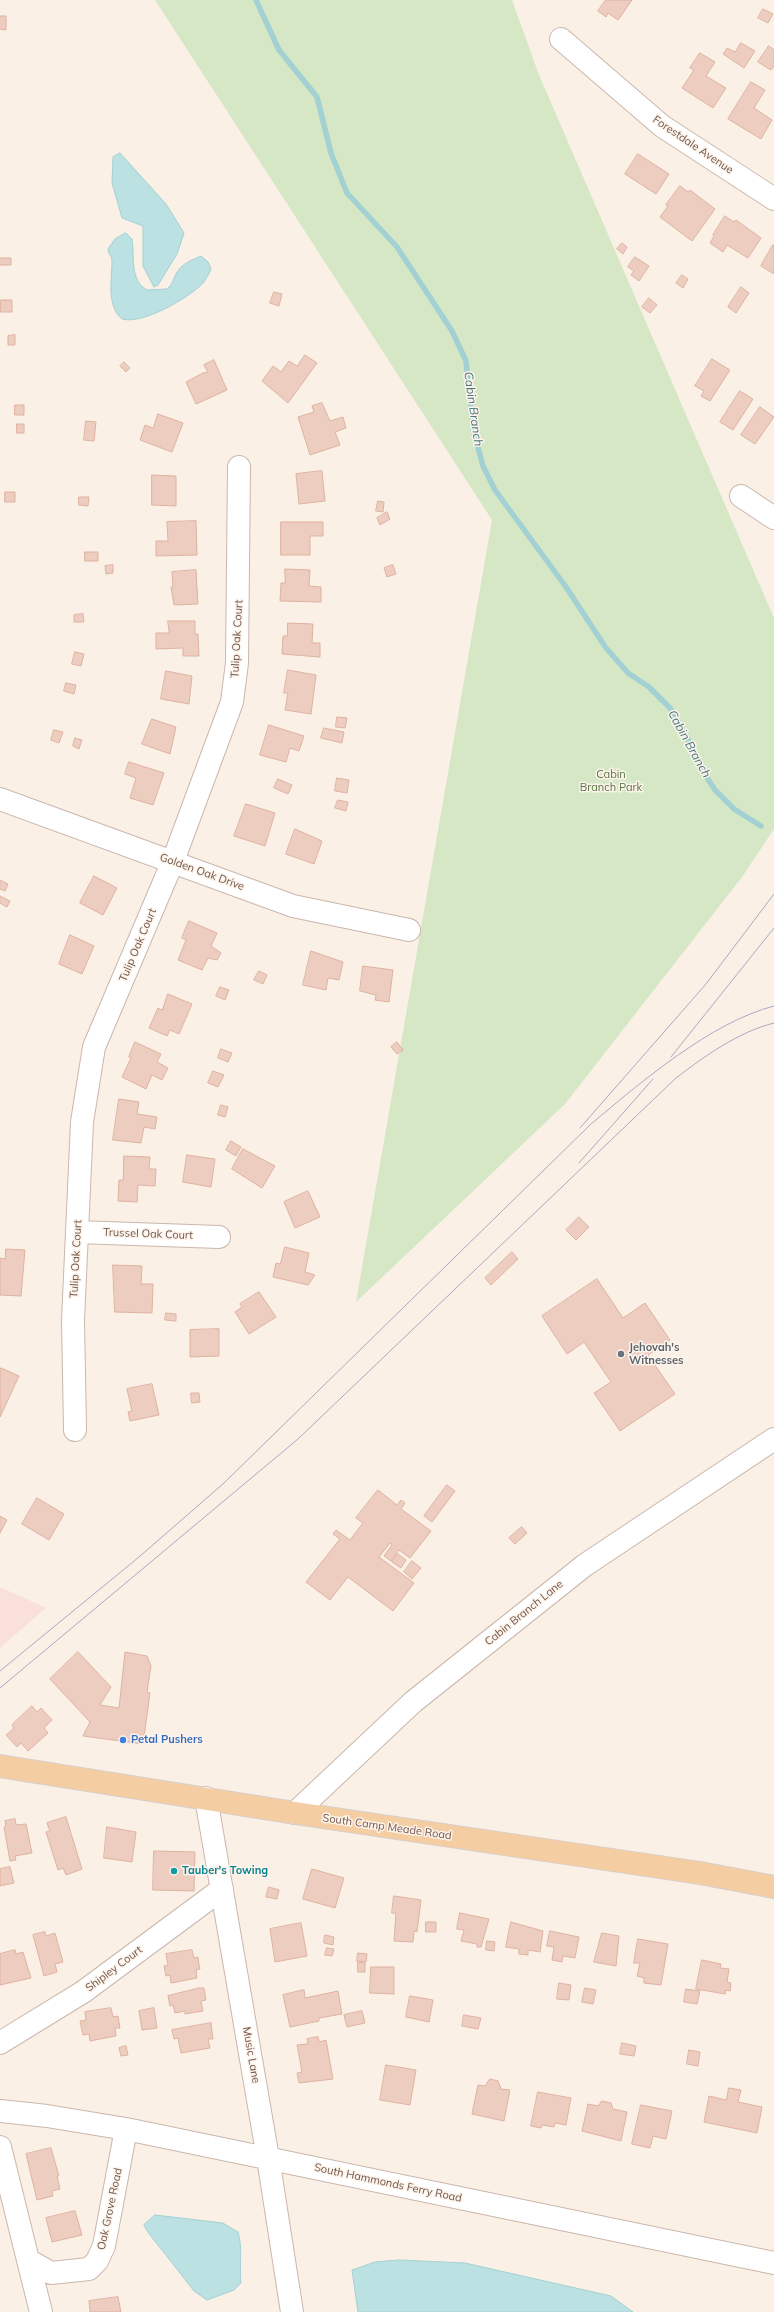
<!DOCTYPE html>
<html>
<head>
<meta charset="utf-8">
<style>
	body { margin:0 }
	canvas { display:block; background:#faf0e5 }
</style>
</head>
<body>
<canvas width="774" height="2312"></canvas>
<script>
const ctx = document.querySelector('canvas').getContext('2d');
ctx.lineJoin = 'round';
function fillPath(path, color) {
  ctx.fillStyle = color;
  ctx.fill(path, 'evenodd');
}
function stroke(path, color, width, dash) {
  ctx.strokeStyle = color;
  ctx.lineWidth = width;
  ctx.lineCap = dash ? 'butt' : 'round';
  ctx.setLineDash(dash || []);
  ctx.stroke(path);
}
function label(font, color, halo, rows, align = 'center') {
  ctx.font = font + ' Mulish,sans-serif';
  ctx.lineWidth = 3;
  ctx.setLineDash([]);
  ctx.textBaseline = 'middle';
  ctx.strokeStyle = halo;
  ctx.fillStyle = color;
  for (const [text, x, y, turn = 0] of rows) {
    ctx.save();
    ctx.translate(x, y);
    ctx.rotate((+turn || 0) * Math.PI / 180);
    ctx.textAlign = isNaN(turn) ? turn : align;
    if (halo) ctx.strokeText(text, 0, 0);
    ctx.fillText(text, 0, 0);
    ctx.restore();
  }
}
const commercial = new Path2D(`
	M0,1587L46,1608L0,1648Z`);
const green = new Path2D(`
	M155,0H512L539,75L774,618V829L742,877L565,1104L356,1302L492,520Z`);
const water = new Path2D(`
	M120,153L166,204L184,233L177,254L158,285L154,287L143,266V226L122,218L112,183L113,157Z
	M126,233L132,239C135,256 129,280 147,290L167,289C173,284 173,279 177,272C183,263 192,260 201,256L208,262L211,269C209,274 206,279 203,283C189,298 142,325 122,319C106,306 112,278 112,261C112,256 108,254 108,249L115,239Z
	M155,2215L223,2223L238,2232C243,2248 239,2266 241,2283L234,2290L207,2300L194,2291L147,2231L144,2225Z
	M400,2260L465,2263L611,2296L633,2312H358L352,2270L375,2262Z`);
const stream = new Path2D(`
	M256,0L279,50L317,97L331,153L347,193L397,247L452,331L466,361L473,429L483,466L495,490L566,587L606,648L628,673L649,687L670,708L687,737L698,764L715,790L734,809L761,826`);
const building = new Path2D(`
	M606,0H632L618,20L608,13L606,17L598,11Z
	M763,9L773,14L768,23L758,18Z
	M0,16H6V30L0,29Z
	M741,43L755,51L744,68L723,54L727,48L735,52Z
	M769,46L774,50V66L771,70L758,62Z
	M700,53L715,62L706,76L726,88L713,108L682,88L694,70L690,68Z
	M751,82L765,90L754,108L772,120L761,139L728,119Z
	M638,154L669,174L656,194L625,174Z
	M680,186L688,192L690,190L715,209L692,241L660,217L668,206L666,205Z
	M725,216L734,222L736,220L761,238L748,258L727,245L723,252L710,243L714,236L713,235Z
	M622,243L627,247L623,254L617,249Z
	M773,245H774V274L761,266Z
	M635,257L649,266L639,281L631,275L634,271L628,267Z
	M0,258H11V265H0Z
	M682,275L688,279L683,288L676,283Z
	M741,287L749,293L736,313L728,307Z
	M274,292L282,294L279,306L270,303Z
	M649,298L657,305L650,313L642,307Z
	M1,300H12V312H1Z
	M15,335V345H8V336Z
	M305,355L317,363L288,403L262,381L273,366L281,372L289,361L297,366Z
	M712,359L730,370L710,401L701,396L704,391L695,386Z
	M214,360L227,390L196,404L186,382L203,373L208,372L204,365Z
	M124,362L130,368L126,372L120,366Z
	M740,391L753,399L733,430L720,422Z
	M322,403L330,421L343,417L346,428L335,432L340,445L310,455L298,417L314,412L312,406Z
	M15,405H24V415H15Z
	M760,407L774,417L755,444L741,435Z
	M158,414L183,423L172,452L140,440L145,425L153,428Z
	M86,421L96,422L94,441L84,440Z
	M17,424H24V433H17Z
	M322,471L325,501L299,504L296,474Z
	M152,475L176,476V506L152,505Z
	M5,492H15V502H5Z
	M79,497H89L88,506L79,505Z
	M378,501L384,502L383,512L376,511Z
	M387,512L390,519L380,525L377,518Z
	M196,521L197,555L156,556V541H168L167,522Z
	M281,522H323V536H310V555H281Z
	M85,552H98V561H85Z
	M113,565V573L106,574L105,566Z
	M393,565L396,574L387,577L384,568Z
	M285,569L310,570L309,586L321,587V602L280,601L281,583H285Z
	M196,570L198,604L174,605L171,587H173L172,572Z
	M83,614L84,622H74V615Z
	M168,621H195V634H198L199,656H183V648L156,649V633H169Z
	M288,623L313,624L312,643H320V657L282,654L283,636H287Z
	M75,652L84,654L81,666L72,664Z
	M288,670L316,675L311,714L285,710L288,693H284Z
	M166,671L192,676L189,704L161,699Z
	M66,683L76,685L74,694L64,691Z
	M337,717L347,718L345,728L336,727Z
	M152,719L176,727L170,754L142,744Z
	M269,725L304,736L299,751L290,748L286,762L260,755Z
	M324,728L344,732L342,743L321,738Z
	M54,730L63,732L59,743L51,740Z
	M75,738L82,740L79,749L73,746Z
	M129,762L164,773L153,805L130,798L136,778L125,774Z
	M337,778L349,780L347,793L335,791Z
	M278,779L292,785L288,794L274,788Z
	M338,800L348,802L346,811L335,808Z
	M246,804L275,813L265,846L234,836Z
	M295,829L322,841L314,864L286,854Z
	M94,876L117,888L103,915L80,903Z
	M0,880L8,884L5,891L0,889Z
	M0,896L10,901L7,907L0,903Z
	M189,921L217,933L211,946L221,953L217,960L208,958L202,970L178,960L186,940L182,938Z
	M70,935L94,946L82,974L59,964Z
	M311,951L343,962L339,980L328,978L326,990L303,985Z
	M363,966L393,970L389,1002L375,1000L376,995L360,991Z
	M259,971L267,975L263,984L254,980Z
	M220,987L229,990L225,1000L216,996Z
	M168,994L192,1004L179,1034L170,1030L167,1036L149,1028L158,1008L162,1010Z
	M135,1042L161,1054L157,1062L168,1068L162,1080L152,1075L146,1089L122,1077L131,1058L129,1057Z
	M397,1042L403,1050L397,1054L391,1047Z
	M221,1049L232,1053L228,1062L218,1058Z
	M213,1071L224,1075L218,1087L208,1083Z
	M119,1099L139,1102L137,1114L157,1117L155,1129L144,1127L141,1143L113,1140Z
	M221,1105L228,1107L225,1117L218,1115Z
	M231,1141L241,1147L236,1156L226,1150Z
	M243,1149L275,1166L262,1188L232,1169Z
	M187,1155L215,1159L211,1187L183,1182Z
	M124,1156L150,1157L149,1169H156L155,1186L138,1185L137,1202L118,1201L119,1180H123Z
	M308,1191L320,1217L295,1228L284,1202Z
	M579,1217L589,1227L576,1240L566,1230Z
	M285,1247L309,1253L305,1272L315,1275L308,1285L273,1277L276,1263L280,1264Z
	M6,1249L25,1250L21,1296L0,1295V1258L5,1259Z
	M512,1252L518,1259L491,1285L485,1278Z
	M113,1265L142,1266L141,1284H153L152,1313L115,1312Z
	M597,1279L623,1318L645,1303L670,1340L648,1355L675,1394L620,1431L594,1393L611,1382L584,1342L567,1354L542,1316Z
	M259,1292L276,1317L249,1334L235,1312L242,1307L240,1304Z
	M166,1313L176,1314V1321L165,1320Z
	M219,1329V1356L190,1357V1330Z
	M1,1368L19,1376L0,1417V1370Z
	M152,1384L159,1415L130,1421L128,1412L132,1411L127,1389Z
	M191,1393H199L200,1402L192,1403Z
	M447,1485L455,1491L432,1522L424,1516Z
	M378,1490L397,1505L401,1500L405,1503L401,1509L431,1531L410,1558L399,1550L391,1561L384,1556L392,1545L390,1543L379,1557L414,1583L393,1611L348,1577L330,1600L306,1582L340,1539L333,1534L336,1530L350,1540L363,1523L356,1518Z
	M37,1498L64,1514L49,1540L22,1524Z
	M0,1516L7,1520L0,1533Z
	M522,1527L527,1533L515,1544L509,1538Z
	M398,1554L406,1560L401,1568L392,1562Z
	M412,1561L421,1568L412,1579L404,1572Z
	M78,1652L111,1687L100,1705L119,1708L125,1652L147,1656L151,1666L147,1692L150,1693L143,1744L83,1736L90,1722L50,1679Z
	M32,1706L37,1712L41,1708L52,1720L44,1728L48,1733L28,1751L21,1743L17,1747L6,1735L14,1728L12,1725Z
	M66,1817L82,1869L66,1875L63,1868L58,1870L46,1832L50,1831L47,1823Z
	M15,1819L16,1825L26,1824L32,1853L15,1856L16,1860L10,1861L4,1827L6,1826L5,1821Z
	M107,1827L136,1832L132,1862L104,1858Z
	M154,1851L195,1852L194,1891L153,1890Z
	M10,1867L14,1883L0,1886V1869Z
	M312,1869L344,1878L335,1908L303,1899Z
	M269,1887L279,1890L277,1899L266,1897Z
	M394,1896L421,1900L417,1932L414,1931L413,1942L394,1941L396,1913H392Z
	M460,1913L489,1919L481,1947H477V1944L461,1941L464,1930L457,1929Z
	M426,1922H436V1932H426Z
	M511,1922L543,1931L540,1952L528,1950V1955L519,1954V1949L506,1947Z
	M301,1923L307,1956L275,1962L270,1929Z
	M550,1931L579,1937L575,1958L563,1956L562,1962L552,1960L554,1947L547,1946Z
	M45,1932L46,1936L55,1933L63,1962L55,1964L57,1972L44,1976L33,1935Z
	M602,1933L619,1936L616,1966L594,1962Z
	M325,1935L334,1937L333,1945L324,1943Z
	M638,1939L668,1944L661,1985L644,1983V1978L637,1976L640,1963H634Z
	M487,1941L495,1942L494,1951L486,1950Z
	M327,1948L334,1949L332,1956L325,1955Z
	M15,1950L16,1954L23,1952L31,1978L0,1985V1954Z
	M192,1950L194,1958L198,1957L199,1965L200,1969L196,1970L197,1978L171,1983L170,1975L166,1976L164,1966L168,1965L166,1954Z
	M358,1953L367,1954L366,1962L357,1961Z
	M702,1960L721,1964L720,1968L729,1969L727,1982L731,1983L730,1991L726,1990L725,1994L696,1989Z
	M358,1962L365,1963V1972H358Z
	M371,1967H394V1994L370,1993Z
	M559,1983L571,1985L569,2000L557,1999Z
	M199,1988H204L206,2000L201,2001L203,2011L185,2014V2011L175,2013L173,2005L170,2006L168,1996Z
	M585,1988L596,1990L593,2004L582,2002Z
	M686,1989L700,1991L697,2004L684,2002Z
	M304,1990L305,1998L338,1991L342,2014L319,2018V2021L290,2027L283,1995Z
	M410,1996L433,2000L429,2022L406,2017Z
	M111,2008L113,2017L118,2016L120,2028H115L116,2036L90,2041L89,2034L83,2035L80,2021L86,2020L85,2012Z
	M154,2008L157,2028L142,2030L139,2011Z
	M362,2011L365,2023L347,2027L344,2015Z
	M464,2015L481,2018L478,2029L462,2026Z
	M211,2023L213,2039H208L210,2048L181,2053L178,2038L174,2039L172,2030Z
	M318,2037L319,2042L326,2040L333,2079L299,2083L297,2073L302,2072L297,2045L308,2044L307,2039Z
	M622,2043L636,2046L634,2056L620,2054Z
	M126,2046L128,2055L121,2056L119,2048Z
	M689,2050L700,2052L698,2066L687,2064Z
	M386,2065L416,2070L410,2105L380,2100Z
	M490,2079L498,2081L501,2089L510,2090L504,2121L472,2114L478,2085L485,2086Z
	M729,2088L741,2090L738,2102L762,2107L757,2133L704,2122L709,2096L726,2100Z
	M538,2092L571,2098L566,2125L555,2123L554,2127L542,2125L541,2128L531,2126Z
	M602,2101L611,2103L613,2109L627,2112L621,2141L582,2131L588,2104L598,2106Z
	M641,2105L672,2111L666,2139L653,2136L650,2148L632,2144Z
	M51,2148L59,2176H57L60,2189L52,2191L53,2196L37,2200L26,2154Z
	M75,2211L82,2235L52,2242L46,2218Z
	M118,2297L121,2312H90L89,2301Z`);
const minor = new Path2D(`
	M561,39L662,126L774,199
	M741,496L774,518
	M0,799L293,906L409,930
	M77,1232L219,1237
	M75,1430L73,1320L82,1122L94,1047L173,861L232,702L237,663L239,467
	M206,1798L268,2158L292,2312
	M295,1813L413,1702L585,1565L774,1439
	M0,2043L83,1992L222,1889
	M0,2111L47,2116L126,2129L774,2263
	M0,2147L28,2260L51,2273L89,2269L97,2261L104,2246L126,2129
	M28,2260L41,2312`);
const major = new Path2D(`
	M0,1766L295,1813L700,1873L774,1887`);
const tram = new Path2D(`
	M671,1057L774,928
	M580,1128L706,984L774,894
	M579,1163L653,1079
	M0,1671L139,1557L224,1483L591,1124C640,1083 711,1022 774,1006
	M0,1688L298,1439L676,1078C705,1056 738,1032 774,1023`);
const markers = [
	[621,1354,4,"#6b7280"],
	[123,1740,4,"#3f7fe0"],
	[174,1871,4,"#0f9aa8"]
];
const streetNames = [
	["Forestdale Avenue",693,145,34],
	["Tulip Oak Court",237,639,-87],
	["Golden Oak Drive",202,872,20],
	["Tulip Oak Court",138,945,-67],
	["Trussel Oak Court",148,1234,2],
	["Tulip Oak Court",76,1259,-87],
	["Cabin Branch Lane",524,1613,-39],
	["South Camp Meade Road",387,1827,8],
	["Shipley Court",114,1969,-37],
	["Music Lane",251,2055,80],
	["South Hammonds Ferry Road",388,2183,12],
	["Oak Grove Road",110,2209,-78]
];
const parkNames = [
	["Cabin",611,775],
	["Branch Park",611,788]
];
const worshipNames = [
	["Jehovah's",629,1348],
	["Witnesses",629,1361]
];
const shopNames = [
	["Petal Pushers",131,1740]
];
const cultureNames = [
	["Tauber's Towing",182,1871]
];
const waterNames = [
	["Cabin Branch",473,409,82],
	["Cabin Branch",689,744,61]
];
fillPath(commercial, '#fae0da');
fillPath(green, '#d6e7c5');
fillPath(water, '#bce1e2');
stroke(water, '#a3d1d3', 1);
stroke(stream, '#a3d1d3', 5.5);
fillPath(building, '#edcdbf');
stroke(building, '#dfb2a1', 1);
stroke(minor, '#cbb7ad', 24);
stroke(major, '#d7d0cd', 24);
stroke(minor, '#fff', 22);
stroke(major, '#f4cda3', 22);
stroke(tram, '#b2a5c3', 1);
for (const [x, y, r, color] of markers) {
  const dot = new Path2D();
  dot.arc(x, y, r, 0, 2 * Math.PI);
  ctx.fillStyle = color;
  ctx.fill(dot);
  stroke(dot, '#fdf4eb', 1.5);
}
label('11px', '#71564d', '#fdf4eb', streetNames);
label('11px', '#597645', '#fdf4eb', parkNames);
label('bold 11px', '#5b616d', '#fdf4eb', worshipNames, 'left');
label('bold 11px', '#366cbe', '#fdf4eb', shopNames, 'left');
label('bold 11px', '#0d838f', '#fdf4eb', cultureNames, 'left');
label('italic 12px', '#45797c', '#fdf4eb', waterNames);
</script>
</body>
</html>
